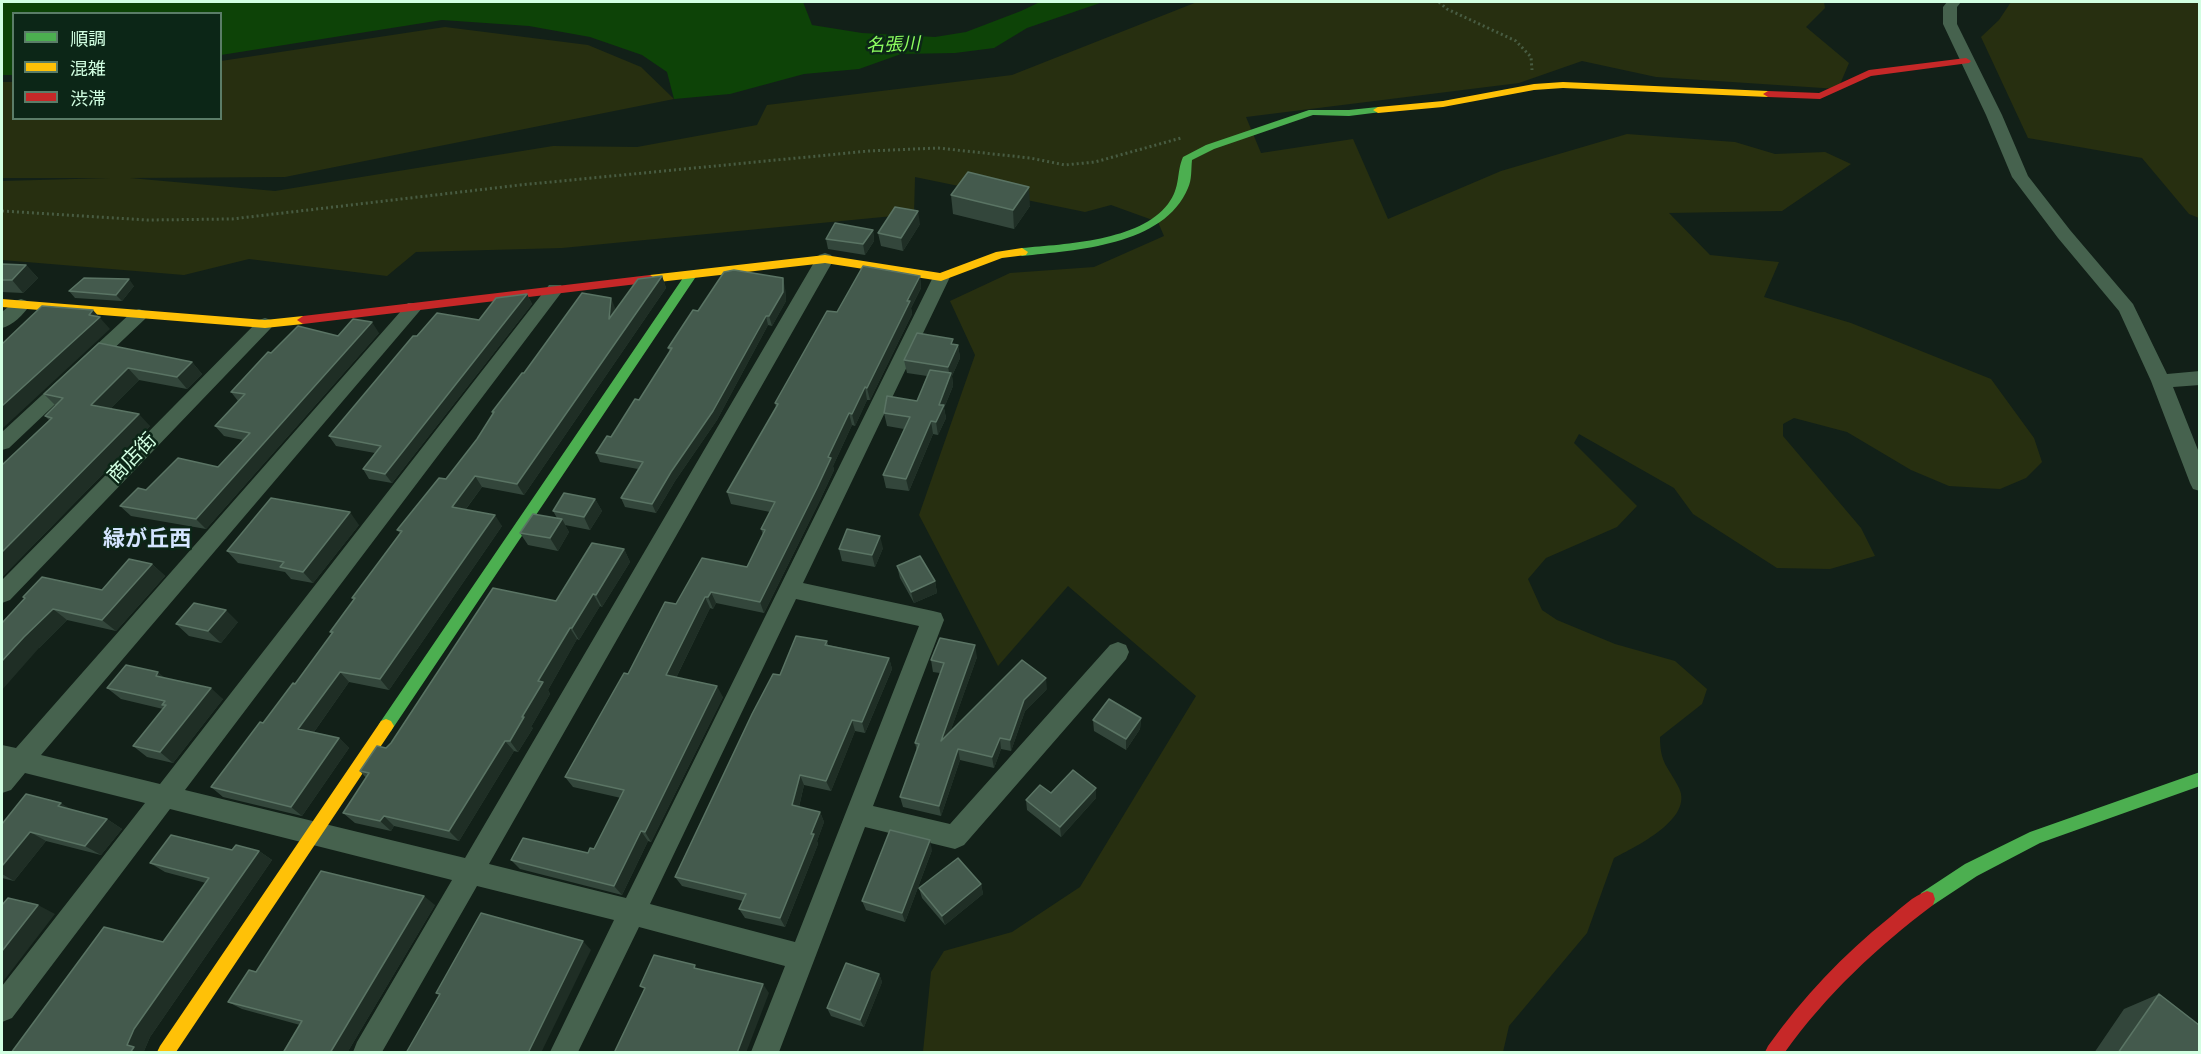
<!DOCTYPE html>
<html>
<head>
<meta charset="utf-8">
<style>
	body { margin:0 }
	#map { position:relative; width:2201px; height:1054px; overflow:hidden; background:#122018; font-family:"Nunito Sans","Noto Sans JP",sans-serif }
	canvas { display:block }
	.frame { position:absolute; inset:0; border:3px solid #d2ffe2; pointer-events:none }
	.legend { position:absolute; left:12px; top:12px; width:210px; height:108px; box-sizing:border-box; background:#0c2617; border:2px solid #5b7d68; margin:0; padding:8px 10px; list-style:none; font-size:18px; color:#d2ffe2 }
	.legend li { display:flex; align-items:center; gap:12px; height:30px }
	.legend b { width:30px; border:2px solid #5b7d68 }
</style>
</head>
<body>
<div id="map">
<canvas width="2201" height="1054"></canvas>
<div class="frame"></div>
<ul class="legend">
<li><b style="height:8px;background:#4caf50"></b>順調</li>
<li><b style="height:8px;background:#ffc107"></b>混雑</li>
<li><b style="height:8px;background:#c62828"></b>渋滞</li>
</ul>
</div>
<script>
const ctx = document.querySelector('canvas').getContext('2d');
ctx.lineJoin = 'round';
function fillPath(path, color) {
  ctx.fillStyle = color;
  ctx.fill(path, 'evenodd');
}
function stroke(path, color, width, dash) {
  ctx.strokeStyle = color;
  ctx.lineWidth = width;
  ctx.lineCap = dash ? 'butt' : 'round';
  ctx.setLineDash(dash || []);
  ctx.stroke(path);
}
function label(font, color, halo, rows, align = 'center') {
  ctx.font = font + ' "Nunito Sans","Noto Sans JP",sans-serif';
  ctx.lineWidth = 5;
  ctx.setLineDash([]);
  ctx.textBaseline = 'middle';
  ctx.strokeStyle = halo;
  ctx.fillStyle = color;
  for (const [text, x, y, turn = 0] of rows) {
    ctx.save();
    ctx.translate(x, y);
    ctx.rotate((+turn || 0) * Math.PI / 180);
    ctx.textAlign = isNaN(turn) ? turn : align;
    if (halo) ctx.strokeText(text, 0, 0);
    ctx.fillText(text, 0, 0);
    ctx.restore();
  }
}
const green = new Path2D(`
	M1197,2H1824L1825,8L1806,27L1849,63L1838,89L1656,77L1582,61L1519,83L1246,117L1261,153L1353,139L1388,219L1501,171L1627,134L1735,142L1775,154L1825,152L1851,164L1782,211L1669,213L1710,255L1779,262L1764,297L1851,323L1991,379L2034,438L2042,462L2026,478L2000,489L1949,486L1911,470L1847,432L1794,418L1783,424V436L1861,528L1875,556L1830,569L1777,568L1693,514L1674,488L1579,434L1574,443L1637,506L1617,527L1546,558L1528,579L1542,610L1557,620L1615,644L1675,661L1707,689L1702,704L1660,737C1660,764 1668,766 1679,788C1694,819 1635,847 1614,858L1587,933L1509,1026L1503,1052H923L931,972L944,951L1012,932L1080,887L1196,696L1068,586L998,666L919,515L975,355L950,301L1010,273L1094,267L1164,236L1158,222L1111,205L1085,212L915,177L914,214L562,248L416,252L387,276L249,259L184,275L2,260V181L110,178H2V82H13L14,118H220L221,61L445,27L588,45L641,67L674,99L285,177L130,178L275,191L553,146L637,147L757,125L767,105L1012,75Z
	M2011,2H2199V218L2189,214L2142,158L2028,138L1981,37L1999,20Z`);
const water = new Path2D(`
	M2,2H803L812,25L862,33L935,37L966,32L1021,11L1040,2H1103L1027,28L994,48L955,53L901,54L859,69L804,74L730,94L674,99L667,72L642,55L590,37L529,26L442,20L221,55L220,14H14L13,75H2Z`);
const path = new Path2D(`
	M1439,2L1447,9L1516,41L1531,57L1532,70
	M2,211L147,220L232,219L520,185L869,151L938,148L1030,158L1065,165L1095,162L1181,138`);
const street = new Path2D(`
	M1947,2H1961L1957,7V24L2002,115L2028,176L2070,230L2133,304L2167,374L2200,371V385L2173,387L2200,455V491L2193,489L2190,483L2151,381L2119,311L2058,238L2012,177L1986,115L1943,24V7Z
	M825,253L831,255L834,259L489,864L626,898L935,273H947L950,277L803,583L933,611L941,613L944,620L873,806L950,824L1110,645L1118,642L1126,645L1129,652L1126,659L964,845L955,849L865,827L779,1052H751L785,966L639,927L578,1052H550L614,920L477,886L382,1052H353L357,1042L452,880L170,809L12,1018L2,1022V986L145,803L25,773L11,790L2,793V745L16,748L408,303H420L423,307L41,755L160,784L549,285H561L564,289L561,293L185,790L465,858L816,259L819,255ZM796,599L919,626L795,942L650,904Z
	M21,299L27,301L30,305C24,314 12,326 2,328V312L15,301Z
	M139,309L145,311L148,315L145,319L9,448L2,450V432L133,311Z
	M265,318L271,320L274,324L271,328L10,600L2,603V580L259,320Z`);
const fast = new Path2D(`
	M1378,107L1383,110L1381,112L1349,116L1313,115L1214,149L1192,160C1191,169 1192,180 1188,188C1164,246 1076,250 1022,256L1016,252L1022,248C1065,244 1140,241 1168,204C1181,187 1176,173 1183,157L1206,145L1309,110H1349Z
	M691,271L697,275L695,278L391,731L386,733L381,731L378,726L381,721L687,272Z
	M2200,772V786L2040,843L1977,876L1933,905L1927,907L1921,905L1919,899L1921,893L1965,864L2030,832Z`);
const slow = new Path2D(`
	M1563,82L1768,91L1773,94L1768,97L1563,88L1534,90L1443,107L1378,113L1373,110L1378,107L1443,101L1534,84Z
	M1022,248L1028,252L1026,255L1002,258L941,281L825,263L650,283L644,279L650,275L825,255L940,273L996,252Z
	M2,299L265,320L303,316L309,320L303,324L265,328L2,307Z
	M386,719L391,721L394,726L391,731L176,1052H157L160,1046L381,721Z`);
const jam = new Path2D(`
	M1966,58L1971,61L1969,63L1871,76L1820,99L1768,97L1763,94L1768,91L1819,93L1869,70Z
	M650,275L656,279L654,282L303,324L297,320L303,316Z
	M1927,891L1933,893L1935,899L1933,905C1877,947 1826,995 1785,1052H1765L1768,1046C1803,997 1843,955 1889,918C1901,908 1913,896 1927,891Z`);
const wall = new Path2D(`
	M951,195L1030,206L1014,229L953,214Z
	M920,224L903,251L881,246L878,233Z
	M873,230L874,241L865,255L828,249L826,239Z
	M2,264L26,265L38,278L23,293L2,292V293Z
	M662,276L666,288L524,495L482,487L466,509L502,526L389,690L349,682L314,732L339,738L349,748L302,816L223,797L211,787L295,684L332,633L330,632L354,600L352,598L400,533L397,530L446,479L477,439L493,413L492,412L524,373L616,310Z
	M920,276L921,288L911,308L912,314L870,400H867L855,426L852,425L833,466L834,470L820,500L764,613L716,603L713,609L710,608L676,678L723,697L651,842L648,841L622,895L520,869L511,860L588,853L594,849L621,798L573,787L565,777L628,674L676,604L747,567L763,535L761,529L770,512L731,504L727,492L776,407L775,403L837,312Z
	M134,286L122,301L75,298L69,291Z
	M785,288L786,301L772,326L768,325L717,420L675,481L656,513L625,507L621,498L638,469L600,462L596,453L611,437L639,400L670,352L668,348L698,311Z
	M527,294L532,304L392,483L369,479L363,469L375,453L336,446L329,436L417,336L479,320Z
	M379,333L206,529L131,516L120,506L146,490L218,467L243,440L224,436L215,426L238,401L231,392L271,353L338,336Z
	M99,343L192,362L202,374L187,389L139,380L111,408L150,426L2,577V465L49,420L45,416L56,406L44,394Z
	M954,344L958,345L960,358L952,376L953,386L944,408L946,418L938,435L933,434L909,491L886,488L883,475L904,429L887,426L884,413L917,401L927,376L907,373L904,360Z
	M595,499L602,511L590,530L565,525L569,532L558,551L528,545L520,533L557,518L553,511Z
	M359,525L313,583L291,579L285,572L238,563L227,551Z
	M883,548L875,567L842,561L839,549Z
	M624,549L630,562L602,607L600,606L579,640L577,639L548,690L550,694L531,727L533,728L518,752L514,751L459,841L394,826L391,831L355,823L343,813L366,778L360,771L556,601Z
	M152,564L165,576L116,631L67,620L39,648L25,599L23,597L102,590Z
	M897,566L935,581L937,593L914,603L900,578Z
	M238,622L221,643L189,636L176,624Z
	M827,641L828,645L889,658L892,669L865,733L855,731L831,791L804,785L799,807L820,812L824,822L817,841L818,844L785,927L745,918L739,909L743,901L682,886L675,877L780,675Z
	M977,657L950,732L1047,689L1025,711L1011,751L1001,749L994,768L960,760L941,816L903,807L900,797L917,751L915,743L940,673L933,672L931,660Z
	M165,678L223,699L173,763L147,757L133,746L163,709L121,699L107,688Z
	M1141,718L1140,729L1126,750L1094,731L1093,720Z
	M1096,798L1061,837L1027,810L1026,800Z
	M72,810L107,819L122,829L101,855L46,841L14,881L2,878V824Z
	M232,850L259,851L272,860L150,1037L144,1051L11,1053L163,942L206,883L165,872L150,863Z
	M932,850L905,922L866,910L862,901Z
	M981,884L983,894L945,925L922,898L919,888Z
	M435,905L347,1053H283L300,1025L242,1009L228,1002L256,972Z
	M879,974L882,982L864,1027L831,1016L827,1008Z
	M2159,994L2199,1053H2094L2124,1009Z`);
const shadedWall = new Path2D(`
	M1029,187L1030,206L1014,229L1013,210Z
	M918,211L920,224L903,251L901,238Z
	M873,230L874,241L865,255L863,244Z
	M26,265L38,278L23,293L12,280Z
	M662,276L666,288L524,495L517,484Z
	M920,276L921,288L911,308L912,314L870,400L867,388L907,301Z
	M783,278L785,288L786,301L772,326L769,316Z
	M129,279L134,286L122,301L116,295Z
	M527,294L532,304L392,483L385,474Z
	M611,298L616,310L609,319Z
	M93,310L110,329L2,429V406Z
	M766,316L768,325L717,420L675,481L656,513L652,504Z
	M372,322L379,333L206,529L196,519Z
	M958,345L960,358L952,376L953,386L944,408L946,418L938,435L936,422L939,405L950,377L948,367Z
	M192,362L202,374L187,389L177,377Z
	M128,368L139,380L102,417L91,405Z
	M865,387L867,400L855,426L852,414Z
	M849,413L852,425L833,466L834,470L820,500L764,613L760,602Z
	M139,414L150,426L2,577V552Z
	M931,421L933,434L909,491L906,479Z
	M475,476L482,487L459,518L452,507Z
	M595,499L602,511L590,530L584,517Z
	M350,512L359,525L313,583L303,572Z
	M495,515L502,526L389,690L380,679Z
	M562,519L569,532L558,551L550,538Z
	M880,536L883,548L875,567L872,555Z
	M624,549L630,562L602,607L596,595Z
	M152,564L165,576L116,631L102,620Z
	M935,581L937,593L914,603L911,592Z
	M711,592L716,603L713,609L708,597Z
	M593,594L600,606L579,640L572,628Z
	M705,597L710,608L672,686L666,675Z
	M53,609L67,620L39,648L2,690V661L24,637Z
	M226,610L238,622L221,643L208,631Z
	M570,628L577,639L548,690L550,694L531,727L533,728L518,752L510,741L538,681Z
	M975,645L977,657L943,752L941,741Z
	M889,658L892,669L865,733L862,722Z
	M158,672L172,684L156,676Z
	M340,672L349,682L309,739L298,729Z
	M1046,678L1047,689L1025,711L1011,751L1010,740L1024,700Z
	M717,686L723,697L651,842L645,832Z
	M211,688L223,699L173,763L160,752Z
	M1141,718L1140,729L1126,750V739Z
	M852,720L855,731L831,791L826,781Z
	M339,738L349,748L302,816L291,807Z
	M1000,738L1001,749L994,768L992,757Z
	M505,741L514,751L459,841L449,831Z
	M958,749L960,760L941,816L939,806Z
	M800,775L804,785L797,815L792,805Z
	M1096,788V798L1061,837L1060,827Z
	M61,803L77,813L58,806Z
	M820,812L824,822L817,841L818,844L785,927L780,918Z
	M384,816L394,826L391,831L380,821Z
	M107,819L122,829L101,855L85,846Z
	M641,831L648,841L622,895L614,886Z
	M30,832L46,841L14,881L2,874V866Z
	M930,840L932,850L905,922L902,913Z
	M259,851L272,860L150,1037L144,1051L147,1053H130L127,1045L134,1029Z
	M981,884L983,894L945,925L942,916Z
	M424,896L435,905L347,1053H330Z
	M38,905L55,914L2,983V951Z
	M583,941L591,950L541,1053H528Z
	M879,974L882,982L864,1027L860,1020Z
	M763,984L769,993L746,1053H737Z`);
const building = new Path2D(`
	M968,172L1029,187L1013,210L951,195Z
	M895,207L918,211L901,238L878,233Z
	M835,223L873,230L863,244L826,239Z
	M2,264L26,265L12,280H2Z
	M863,266L920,276L907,301H910L867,388L865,387L852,414L849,413L828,457L831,458L817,488L760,602L711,592L708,597H705L666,675L717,686L645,832L641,831L614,886L511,860L523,838L588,853L590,848L594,849L624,790L565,777L624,673L628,674L665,602L676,604L702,558L747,567L765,530L761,529L775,502L727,492L778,404L775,403L827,311L837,312Z
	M734,270L783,278V292L769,316H766L713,411L671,472L652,504L621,498L643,462L596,453L607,436L611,437L635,399L639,400L672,348H668L693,310L698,311L724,272Z
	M662,276L517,484L475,476L452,507L495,515L380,679L340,672L298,729L339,738L291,807L211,787L260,722L263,723L293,683L295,684L333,632H330L355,598H352L402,531L397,530L439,478L446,479L477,439L494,412H492L522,373H524L582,293L611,298L609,319L638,279Z
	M84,278L129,279L116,295L69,291Z
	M527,294L385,474L363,469L381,446L329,436L413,336H417L437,313L479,320L496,298Z
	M42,306L93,310L89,315L100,317L2,406V344Z
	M353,319L372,322L196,519L120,506L138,488L146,490L178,458L218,467L250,433L215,426L245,394L231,392L268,352L271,353L298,326L338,336Z
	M917,333L953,339L951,344L958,345L948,367L904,360Z
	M99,343L192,362L177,377L128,368L91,405L139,414L2,552V465L52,418L45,416L63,398L44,394Z
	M930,370L951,373L939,405H944L936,422L931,421L906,479L883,475L910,417L884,413L887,396L917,401Z
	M564,493L595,499L584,517L553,511Z
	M271,498L350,512L303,572L280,567L284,562L227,551Z
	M533,514L562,519L550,538L520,533Z
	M847,529L880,536L872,555L839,549Z
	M592,543L624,549L596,595L593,594L572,628H570L538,681L543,682L522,717H524L510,741H505L449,831L384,816L380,821L343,813L369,773L360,771L377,746L386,748L391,743L493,588L556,601Z
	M920,556L935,581L911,592L897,566Z
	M129,559L152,564L102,620L53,609L24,637L2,661V623L25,598L23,597L42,577L102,590Z
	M194,603L226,610L208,631L176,624Z
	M796,636L827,641L825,645L889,658L862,722L852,720L826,781L800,775L792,805L820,812L811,834H814L780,918L739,909L746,894L675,877L752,714L773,674L780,675Z
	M940,638L975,645L941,741L1022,660L1046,678L1024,700L1010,740L1000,738L992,757L958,749L939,806L900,797L919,744L915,743L944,663L931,660Z
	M126,665L158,672L156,676L211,688L160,752L133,746L166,705H162L165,701L107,688Z
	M1109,699L1141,718L1126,739L1093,720Z
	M1073,770L1096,788L1060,827L1026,800L1040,785L1051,793Z
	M26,794L61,803L58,806L107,819L85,846L30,832L2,866V824Z
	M890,830L930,840L902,913L862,901Z
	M171,835L232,850L236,845L259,851L134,1029L127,1045L134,1047L130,1053H11L104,927L163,942L209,878L150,863Z
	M958,858L981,884L942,916L919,888Z
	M321,871L424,896L330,1053H283L302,1021L228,1002L249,970L256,972Z
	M8,898L38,905L2,951V905Z
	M481,913L583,941L528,1053H406L440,994L436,993Z
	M654,955L695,965L694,968L763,984L737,1053H614L645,988L640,986Z
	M846,963L879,974L860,1020L827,1008Z
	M2159,994L2199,1025V1053H2118Z`);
const farWaternames = [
	["名張川",893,46,-2]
];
const streetNames = [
	["商店街",133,459,-46]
];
const quarterNames = [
	["緑が丘西",147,541]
];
fillPath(green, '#272f10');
fillPath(water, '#0d4307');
stroke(path, '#485c42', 3, [2, 3]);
fillPath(street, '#46624e');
fillPath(fast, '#4caf50');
fillPath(slow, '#ffc107');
fillPath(jam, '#c62828');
fillPath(wall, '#33463b');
fillPath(shadedWall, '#1f2e25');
fillPath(building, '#445a4d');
stroke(building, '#5a7464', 1.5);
label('italic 18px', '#8eff60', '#0c2617', farWaternames);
label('20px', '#d2ffe2', '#0c2617', streetNames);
label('bold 22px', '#d4e5ff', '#0c2617', quarterNames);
</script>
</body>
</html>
